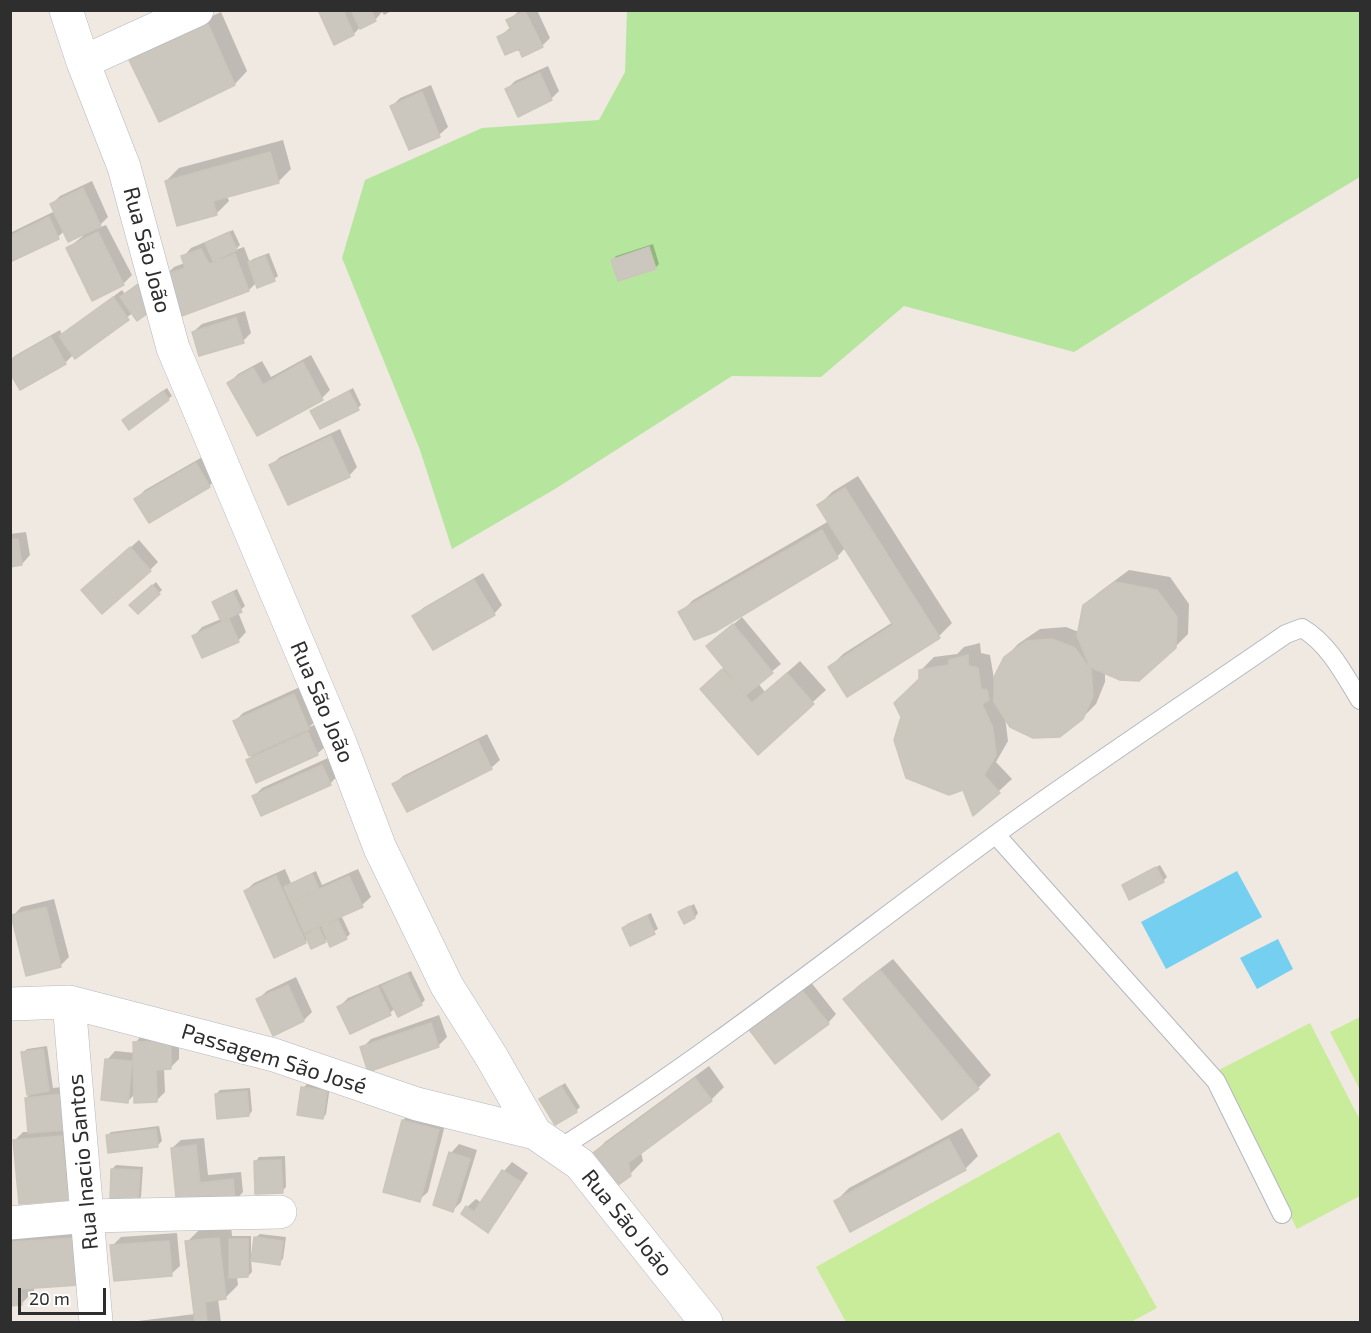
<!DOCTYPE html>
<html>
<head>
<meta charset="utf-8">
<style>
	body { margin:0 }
	#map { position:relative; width:1371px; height:1333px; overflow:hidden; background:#efe9e1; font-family:"Exo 2",sans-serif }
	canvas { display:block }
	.frame { position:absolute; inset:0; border:12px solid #2e2e2e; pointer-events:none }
	.scale { position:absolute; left:18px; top:1288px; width:88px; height:27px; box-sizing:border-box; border:3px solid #2e2e2e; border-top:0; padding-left:8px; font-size:18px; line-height:21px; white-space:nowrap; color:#2e2e2e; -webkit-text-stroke:4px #fff; paint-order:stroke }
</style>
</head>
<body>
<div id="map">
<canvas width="1371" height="1333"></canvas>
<div class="frame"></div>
<div class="scale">20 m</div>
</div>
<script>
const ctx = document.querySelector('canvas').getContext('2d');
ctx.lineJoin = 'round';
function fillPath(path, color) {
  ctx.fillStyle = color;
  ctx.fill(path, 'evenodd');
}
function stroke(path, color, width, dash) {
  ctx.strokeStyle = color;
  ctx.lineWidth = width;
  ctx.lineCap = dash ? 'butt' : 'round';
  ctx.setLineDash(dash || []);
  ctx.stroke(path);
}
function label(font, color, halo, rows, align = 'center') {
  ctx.font = font + ' "Exo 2",sans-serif';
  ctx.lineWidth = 4.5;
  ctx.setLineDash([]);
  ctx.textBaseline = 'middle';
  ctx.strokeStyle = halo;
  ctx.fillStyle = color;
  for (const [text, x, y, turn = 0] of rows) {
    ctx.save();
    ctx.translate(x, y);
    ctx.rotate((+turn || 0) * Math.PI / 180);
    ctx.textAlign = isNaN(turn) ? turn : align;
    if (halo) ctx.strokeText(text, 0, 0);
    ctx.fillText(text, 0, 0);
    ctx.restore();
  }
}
const green = new Path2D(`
	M627,11H1360V177L1216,263L1074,352L904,306L821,377L732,376L555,489L452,549L420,450L342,258L365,180L482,128L599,120L625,72Z`);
const pitch = new Path2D(`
	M1360,1017V1090L1330,1032Z
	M1310,1023L1360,1120V1196L1297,1229L1215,1072Z
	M1059,1132L1157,1308L1131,1322H846L816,1267Z`);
const water = new Path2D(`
	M1237,871L1262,917L1166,969L1141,922Z
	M1278,939L1293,969L1257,989L1240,958Z`);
const shadow = new Path2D(`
	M320,10H393L384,15L382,12L375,20L360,27L354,34L335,43Z
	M520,10H537L550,38L542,46L519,47L499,37L511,27L508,21Z
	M221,12L247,71L235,84L131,60L144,47Z
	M548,66L559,91L551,99L507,89L515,81Z
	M431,85L448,127L439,135L410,148L392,106L400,98Z
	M283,140L291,169L278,182L227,196L229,201L216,214L166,181L179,168Z
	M92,181L108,217L96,229L106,225L132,275L123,284L68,248L83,236L82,234L64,231L58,237L10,261V233L55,211L52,204L60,196Z
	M233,230L240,245L235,250L244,247L250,263L253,259L269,253L278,276L274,279L257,282L249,290L165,276L174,267L185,263L183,257L191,248Z
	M653,244L659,264L655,268L613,260L616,256Z
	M143,281L133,313L74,354L65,363L10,360L16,355L60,330L62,335L122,290L125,294Z
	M245,311L251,333L243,341L193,332L202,324Z
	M311,355L330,390L322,398L229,383L238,374L262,361L271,377Z
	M167,388L172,396L168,399L128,416Z
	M353,388L361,405L358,408L312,411Z
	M340,429L357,467L349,476L271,465L280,457Z
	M204,456L217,478L209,486L136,499L145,490Z
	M858,476L952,623L939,636L848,695L830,667L843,654L893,622L845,548L837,557L680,613L693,600L829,521L819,505L832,492Z
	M26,532L30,555L22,564L10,566V534Z
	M139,540L158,562L150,570L91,582Z
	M1129,570L1170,577L1189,604L1188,634L1175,647L1105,672V682L1096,704L1082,718L1005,717L1008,741L996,762L1012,779L974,814L920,679L921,670L934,657L957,654L964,647L980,643L981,653L990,655L994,679L1005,658L1018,644L1040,629L1066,627L1079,632L1084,606L1098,593Z
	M483,573L502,605L494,614L414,617L423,608Z
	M156,582L162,590L138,612L131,605Z
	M237,589L245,606L238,612L246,632L238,641L194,636L202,627L221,619L214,602L217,599Z
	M742,617L781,664L758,683L765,692L800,661L826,690L758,752L715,676L725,667L708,646Z
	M302,686L317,720L309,727L317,724L326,746L317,754L248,760L256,751L235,721L243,713Z
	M487,734L500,760L491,768L394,784L403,776Z
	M330,757L338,775L330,784L254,796L262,788Z
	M1160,865L1167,877L1163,881L1124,886Z
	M285,869L291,883L316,871L322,885L358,869L371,897L362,905L341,915L350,934L346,938H328L325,941L308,939L305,942L245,891L254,883ZM332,919L324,927L322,923Z
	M54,899L69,957L60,966L13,916L21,907Z
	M694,904L698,913L695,917L680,912Z
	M651,913L658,929L631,944L624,928L627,924Z
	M893,959L991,1075L978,1088L845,999L858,986Z
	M411,971L425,1000L421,1004L395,1008L390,1013L339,1007L348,998Z
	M296,977L312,1012L304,1020L258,999L267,991Z
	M810,981L836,1014L828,1023L758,1020Z
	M439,1015L447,1037L438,1046L362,1048L371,1039Z
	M143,1034H179V1059L170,1068H164L165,1092L156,1101L136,1093L127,1102L107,1060L115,1051L135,1053V1043Z
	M47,1046L53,1088L71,1086L75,1190L67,1198L14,1141L23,1132H29L26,1098L32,1092L23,1053L27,1049Z
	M709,1066L724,1087L711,1100L641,1152L643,1161L630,1174L592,1155L605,1142Z
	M565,1083L580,1107L576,1111L541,1099Z
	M307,1084L330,1087L326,1114L323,1118L303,1088Z
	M250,1088L252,1111L249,1115L216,1094L220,1090Z
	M412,1112L446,1121L428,1192L419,1200L403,1120Z
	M159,1126L162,1141L158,1145L107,1136L111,1132Z
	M962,1128L978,1156L965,1169L836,1201L849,1188Z
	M204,1138L208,1175L241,1172L243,1192L235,1201L179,1206L172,1148L181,1140Z
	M459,1144L477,1150L461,1202L453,1210L451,1153Z
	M285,1156L286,1187L282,1191L256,1161L259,1157Z
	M512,1162L528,1173L496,1222L487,1231L467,1207L476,1199L482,1203L504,1171Z
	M116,1165L143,1167L141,1197L137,1201L112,1169Z
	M89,1225L34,1287V1291L21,1304L10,1305V1231Z
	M231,1225L232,1236H251V1254H253L256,1237L260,1234L286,1237L283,1259L279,1263L251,1259L252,1272L248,1276H237L238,1285L225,1298L218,1299L221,1322H130L195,1314L187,1242L200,1229Z
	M177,1233L180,1266L171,1274L112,1246L121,1237Z`);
const building = new Path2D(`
	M318,10H343L354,35L334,45Z
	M351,10H371L376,21L360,29Z
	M525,11L543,47L522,57L519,49L505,55L497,37L511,30L506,20Z
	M208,24L235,85L159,122L129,60Z
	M540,73L552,100L518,117L505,89Z
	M422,92L440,137L409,150L390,106Z
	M270,152L279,183L213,201L217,215L177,226L165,181Z
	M83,188L101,226L68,242L50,204Z
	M49,217L59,239L10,262V236Z
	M98,232L124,285L92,301L66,248Z
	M229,232L237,250L213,261L205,243Z
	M649,247L656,269L618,281L611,260Z
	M201,249L209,264L235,254L249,291L179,317L164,275L185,268L181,256Z
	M265,256L275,281L257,288L248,262Z
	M138,284L155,308L137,321L120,297Z
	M113,297L129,320L75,359L59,336Z
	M236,318L244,343L199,356L192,332Z
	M51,337L66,364L20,390L10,373V360Z
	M303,362L323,400L257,436L227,383L253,368L263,385Z
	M163,391L169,400L129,430L122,420Z
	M349,391L359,410L320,429L310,411Z
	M331,436L350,477L288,505L269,465Z
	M196,463L210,487L149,523L134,499Z
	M845,488L940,638L847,697L828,667L893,625L817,505Z
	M822,530L838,558L715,632L694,640L678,612Z
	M18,539L22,565L10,567V540Z
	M130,547L151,571L102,614L81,590Z
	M474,580L495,615L433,650L412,616Z
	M1115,582L1157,590L1177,617L1176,648L1139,681L1120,680L1090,667L1077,636L1083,605Z
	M152,585L160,594L138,614L129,605Z
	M233,592L242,612L221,621L212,602Z
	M229,619L239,642L202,658L192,636Z
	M733,624L773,673L746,695L706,646Z
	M1052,639L1075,648L1091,670L1093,696L1083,719L1060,737L1033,738L1010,727L994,702V677L1004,657L1026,641Z
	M968,655V666L978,668L981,689L987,690L989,700L982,704L993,728L996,755L984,775L1000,793L973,816L963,790L949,795L906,778L894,740L901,717L894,703L919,679V670L949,665V660Z
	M722,669L752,703L787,673L814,704L758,755L700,689Z
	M294,694L309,729L249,756L233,721Z
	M308,732L318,755L256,783L246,760Z
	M478,741L492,769L407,812L392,784Z
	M322,765L331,785L261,816L252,796Z
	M1156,867L1164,882L1129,900L1122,885Z
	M312,874L319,889L290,901L284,887Z
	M276,876L306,943L274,958L244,891Z
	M349,876L363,907L304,933L291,902Z
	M690,906L695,918L684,924L678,912Z
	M46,907L61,967L26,976L11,915Z
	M647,916L655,934L630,946L622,928Z
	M338,920L347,939L330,947L322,927Z
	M319,928L326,942L311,949L305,935Z
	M880,970L979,1089L942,1120L843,999Z
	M407,974L422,1005L398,1017L382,986Z
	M288,985L304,1021L273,1036L256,999Z
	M378,987L391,1015L350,1034L337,1007Z
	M801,989L829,1024L775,1064L748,1028Z
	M431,1023L439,1047L368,1072L360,1047Z
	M171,1041V1069L156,1070L157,1102L134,1103L133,1042Z
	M43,1049L49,1091L27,1095L21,1052Z
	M105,1059L132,1061L128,1103L101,1100Z
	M695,1078L712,1101L628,1163L631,1176L614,1188L590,1155Z
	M561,1086L577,1112L555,1125L539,1099Z
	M301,1087L327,1091L323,1119L297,1115Z
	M247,1091L249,1116L217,1119L215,1094Z
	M63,1094L65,1130L28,1133L25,1098Z
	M402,1120L439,1130L420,1202L383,1192Z
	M156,1129L158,1147L108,1153L106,1135Z
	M62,1136L68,1200L19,1204L13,1140Z
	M949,1139L966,1170L850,1232L834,1201Z
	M196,1145L200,1183L233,1179L235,1202L177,1208L171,1148Z
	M449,1152L470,1159L453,1212L433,1205Z
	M281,1160L283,1193L255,1194L254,1161Z
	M111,1169L140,1170L138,1202L110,1201Z
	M502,1170L521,1182L488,1233L461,1214L466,1206L474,1212Z
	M254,1237L283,1241L280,1265L251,1261Z
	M76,1238L80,1285L21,1289L22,1305L10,1306V1242Z
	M219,1238L226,1299L205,1302L207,1322H195L185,1241Z
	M229,1239H248V1277L229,1278Z
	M169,1241L172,1276L114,1281L110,1245Z`);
const lane = new Path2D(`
	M996,835L1216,1081L1282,1214
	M557,1150C710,1054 850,941 995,835C1090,766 1189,701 1286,634L1302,628C1329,644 1344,674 1360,700`);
const street = new Path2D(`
	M66,10L83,62L124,167L173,348L340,743L380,848L447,986L491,1056L535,1133L580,1164L706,1322
	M83,62L197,10
	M69,1002L96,1322
	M10,1004L69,1002L274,1055L417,1104L535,1133
	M10,1223L88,1216L280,1212`);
const streetNames = [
	["Rua São João",147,250,75],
	["Rua São João",322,702,67],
	["Passagem São José",274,1059,17],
	["Rua Inacio Santos",83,1162,-95],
	["Rua São João",627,1223,51]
];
fillPath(green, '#b6e59e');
fillPath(pitch, '#c9ec9a');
fillPath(water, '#75cff0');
fillPath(shadow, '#0003');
fillPath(building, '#cbc7bf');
stroke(building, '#cbc5ba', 1.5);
stroke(lane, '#b4b7c1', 20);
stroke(street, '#b4b7c1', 34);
stroke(lane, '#fff', 18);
stroke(street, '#fff', 33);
label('22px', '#2e2e2e', '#fff', streetNames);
</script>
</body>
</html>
